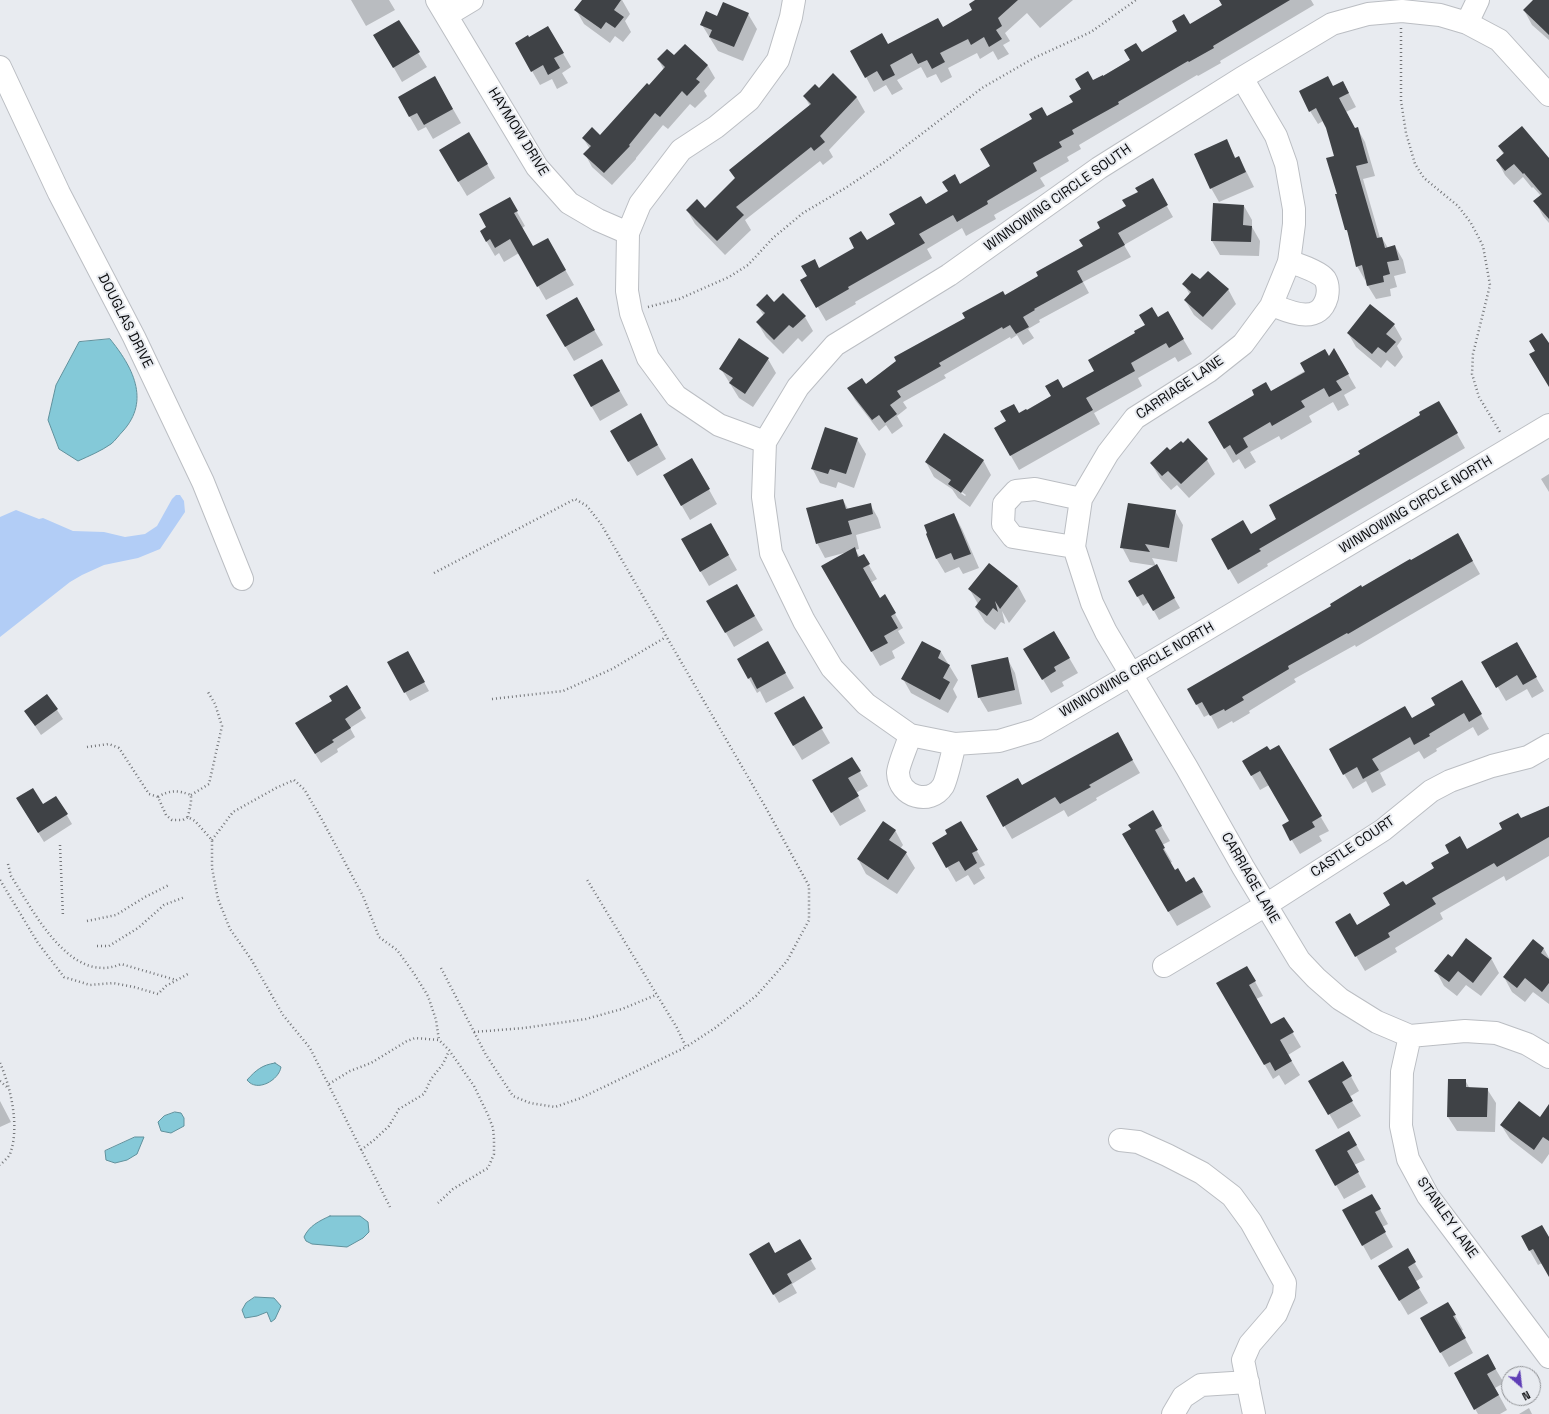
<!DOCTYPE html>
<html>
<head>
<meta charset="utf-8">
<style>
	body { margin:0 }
	#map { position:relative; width:1549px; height:1414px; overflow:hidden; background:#e8ebf0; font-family:"Space Grotesk",sans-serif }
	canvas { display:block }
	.north { position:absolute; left:1501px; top:1366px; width:40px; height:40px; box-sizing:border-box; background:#e8ebf0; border:1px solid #909296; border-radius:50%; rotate:152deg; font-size:11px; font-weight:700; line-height:16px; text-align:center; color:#0c0d0f }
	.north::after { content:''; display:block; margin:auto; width:14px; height:18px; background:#5f3eb6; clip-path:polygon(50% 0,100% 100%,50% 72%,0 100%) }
</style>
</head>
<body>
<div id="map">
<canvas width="1549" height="1414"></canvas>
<div class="north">N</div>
</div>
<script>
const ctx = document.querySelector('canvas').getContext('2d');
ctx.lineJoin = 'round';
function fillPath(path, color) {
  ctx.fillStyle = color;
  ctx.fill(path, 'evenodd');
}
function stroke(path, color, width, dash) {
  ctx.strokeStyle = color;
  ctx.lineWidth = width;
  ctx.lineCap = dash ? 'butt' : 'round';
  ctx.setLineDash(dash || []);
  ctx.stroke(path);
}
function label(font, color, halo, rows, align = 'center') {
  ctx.font = font + ' "Space Grotesk",sans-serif';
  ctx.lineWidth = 4;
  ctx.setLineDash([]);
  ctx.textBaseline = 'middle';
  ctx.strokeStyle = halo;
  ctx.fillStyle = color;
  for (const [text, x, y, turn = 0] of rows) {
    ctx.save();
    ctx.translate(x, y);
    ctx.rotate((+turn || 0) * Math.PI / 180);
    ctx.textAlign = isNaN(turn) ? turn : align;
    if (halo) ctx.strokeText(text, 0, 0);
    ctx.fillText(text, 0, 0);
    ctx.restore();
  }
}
const green = new Path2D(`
	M176,495H180L184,501L185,512L160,549L138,558L104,565L82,575L70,582L0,637V517L16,510L39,519L43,518L73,531L104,532L125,537L145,534L157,526L172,499Z`);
const water = new Path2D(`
	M110,339C132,366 151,400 123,431C119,435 115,441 111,444C101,451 89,456 78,461L59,449L48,420L56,385L79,342Z
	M275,1063L281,1067C279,1080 257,1093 247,1080C256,1070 262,1065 275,1063Z
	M175,1112L181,1113L184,1118V1126L171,1133L161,1131L158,1122L164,1116Z
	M135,1137H144L137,1154L127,1160L115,1163L106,1160L105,1151Z
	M330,1216H360L368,1222L369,1232L363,1238L347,1247L312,1244L306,1241L304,1237C309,1226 319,1221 330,1216Z
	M255,1297L274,1298L281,1306L275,1319L271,1322L267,1312L257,1316L245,1318L242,1310L246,1303Z`);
const shadow = new Path2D(`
	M351,0H389L395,10L366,26Z
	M583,0H622L630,14L625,21L631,32L623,42L615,36L610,43L584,24L576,10Z
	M977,0H1073L1040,28L1027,13L1005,33L1010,41L1003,45L1009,54L998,60L993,51L980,59L977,53L948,68L952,77L941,83L936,74L927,78L921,67L897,80L903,89L892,95L886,85L874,92L866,77L888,45L943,28L973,11Z
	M1220,0H1311L1314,5L1220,61L1221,63L1198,76L1197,75L1079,145L1081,149L1067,157L1069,161L1040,178L1045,186L994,215L996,219L966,236L962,228L927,249L932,258L855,302L856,304L826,321L802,280L991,167L1047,118L1074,103L1093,82L1223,5Z
	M1534,0H1549V40L1532,25L1524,10Z
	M748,14L757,29L743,61L718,51L702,25L717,17Z
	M398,21L427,67L402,82L375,35Z
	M548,28L571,67L562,73L568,83L557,89L552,79L540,85L516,43L529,39Z
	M685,45L708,66L715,78L704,91L707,96L695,108L690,104L668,129L663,125L636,158V159L612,185L592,167L585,154L590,149L583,138L600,136L664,70L658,59L674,57Z
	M833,75L857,98L865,112L829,150L833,157L823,165L820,161L745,220L751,230L725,255L695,224L687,210L705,209L810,106L804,96L819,89Z
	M435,78L461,123L433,139L426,127L418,131L399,98Z
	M1343,82L1356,107L1346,112L1355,129L1357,128L1365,142L1375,176L1363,179L1380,238H1382L1388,248L1395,246L1403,260L1406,273L1394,276L1397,287L1390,289L1391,296L1376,299L1368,286L1366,279L1365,280L1357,266L1350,235L1346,230L1338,194L1335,156L1327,128L1323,121L1318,124L1310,111L1333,87Z
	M1226,140L1236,159L1239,157L1254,187L1219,202L1211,188Z
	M1499,147L1549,160V223L1543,216L1535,201L1541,196L1533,187L1532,188L1523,177L1514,185L1505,175L1497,160L1504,155Z
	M440,151L487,164L495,178L467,196Z
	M1152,180L1173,217L1124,245L1131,257L1083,282L1089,293L1039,320L1040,322L1028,329L1034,338L1023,345L1017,335L1011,339L1010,337L944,375L946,378L903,402L907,408L897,416L903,426L892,434L886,425L879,431L855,400L849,389L866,385L1084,247L1102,229L1127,207Z
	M509,198L525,226L522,228L533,248L548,240L574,285L546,300L519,253L504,262L499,253L495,256L481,232L488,228Z
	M1244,206L1252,220V227L1260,241L1259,256L1220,255L1212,241Z
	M1200,281L1228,289L1236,304L1212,330L1194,315L1185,300L1190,295L1184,284Z
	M576,299L603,345L574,361L547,315Z
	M774,304L805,317L813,331L802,342L798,338L783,354L766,337L757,322L764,316L757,305Z
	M1167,312L1192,354L1178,362L1175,357L1138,378L1142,386L1094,413L1100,424L1019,470L995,428L1095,371L1137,333Z
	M1394,325L1402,339L1397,346L1403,357L1395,367L1387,360L1381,368L1356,347L1348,333Z
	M1334,350L1356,388L1344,395L1349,405L1338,411L1333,402L1309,416L1312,422L1281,440L1279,436L1250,452L1256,462L1245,469L1239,459L1233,463L1209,422L1270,392L1328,357Z
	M768,359L776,373L753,407L739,398L721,369Z
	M602,360L628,405L600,421L574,376Z
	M1439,402L1465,448L1267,564L1268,566L1238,584L1212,540L1251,535L1278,520L1361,454L1422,415Z
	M640,415L666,459L637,476L611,431Z
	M857,439L866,454L854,488L838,482L836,488L820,483L812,468Z
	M1170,452L1207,460L1215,474L1189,498L1177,485L1171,490L1160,478L1151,463Z
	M692,459L717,504L690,520L664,475Z
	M983,460L991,475L970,507L958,498L952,489L934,477L926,462ZM955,487L966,495L965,496L955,489Z
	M1549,474V492L1541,479Z
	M843,500L848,509L870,504L878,518L881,528L856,535L859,549L855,550L860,557L863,555L877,579L870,583L879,599L885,596L903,628L898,631L905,643L892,651L895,658L880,666L823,567L848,552L825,558L817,543Z
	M1175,511L1183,525L1177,562L1152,558L1156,566L1130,562L1122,547Z
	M954,514L962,529L979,568L963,574L959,567L945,573L936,558Z
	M711,524L737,570L709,586L682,540Z
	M1458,535L1480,574L1356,647L1355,645L1294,679L1296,682L1249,711L1250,713L1233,723L1232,721L1218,729L1210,714L1204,717L1188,689L1333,606L1361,588Z
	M1156,566L1180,608L1159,620L1149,602L1143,606L1129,581Z
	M737,585L763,630L734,647L708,601Z
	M1018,586L1026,601L1009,623L1002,611L1005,624L1001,622L995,630L985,622L976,608L978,604L970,590Z
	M1054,632L1078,673L1062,682L1064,686L1051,693L1025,649Z
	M768,643L794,688L766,703L760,691L757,693L738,659Z
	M1516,643L1544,691L1532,698L1527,689L1506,701L1483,662Z
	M941,652L958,680L953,689L957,697L948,713L911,693L903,679Z
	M1007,658L1015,673L1022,704L988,712L979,697Z
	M413,662L429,691L410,701L405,692Z
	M1462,681L1489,729L1478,736L1473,727L1436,749L1437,751L1424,759L1419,751L1380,773L1386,785L1372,793L1366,781L1353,789L1330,750L1412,720L1437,705Z
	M346,686L366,718L350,728L355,737L337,749L338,752L321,763L302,733Z
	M47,695L63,719L41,735L25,711Z
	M803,697L830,743L802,760L775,714Z
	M1117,733L1140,773L1096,798L1097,800L1068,817L1064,810L1012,839L987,796L1022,787Z
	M1279,746L1329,831L1319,836L1322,841L1300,854L1283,825L1290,821L1269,785L1260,790L1243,761L1269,752Z
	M852,758L868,786L856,793L866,811L840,826L813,781Z
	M56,797L72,824L44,842L23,808L42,805Z
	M1549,807V856L1506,881L1504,876L1440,913L1443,919L1395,948L1397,952L1365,971L1336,922L1357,926L1391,905L1405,886L1521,819Z
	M1153,812L1170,841L1162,845L1172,862L1170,863L1175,871L1185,883L1194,878L1211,907L1177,926L1123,835L1132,830Z
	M960,822L985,865L979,868L985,878L974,885L968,875L956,882L933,843L948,835Z
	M895,830L903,845L900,849L906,853L915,868L897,894L866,874L858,859Z
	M1533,941L1544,949L1549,958V1004L1533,992L1525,1002L1512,992L1504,977Z
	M1491,958L1499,973L1481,996L1466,985L1457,996L1444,986L1436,971L1452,959Z
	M1247,967L1263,996L1256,999L1271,1026L1284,1018L1301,1047L1288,1055L1300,1075L1285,1085L1279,1075L1273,1079L1218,984Z
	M1343,1062L1359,1091L1349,1097L1361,1116L1338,1129L1310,1081Z
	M1465,1080L1470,1089H1487L1496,1103L1495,1132L1457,1131L1448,1117Z
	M0,1101L11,1122L0,1127Z
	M1549,1114V1154L1542,1164L1510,1139L1501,1125L1540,1118Z
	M1349,1132L1365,1160L1354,1165L1366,1187L1344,1199L1316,1150Z
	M1372,1195L1388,1224L1382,1227L1393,1247L1371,1260L1344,1211Z
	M1522,1237L1549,1238V1275L1542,1263L1538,1265Z
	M799,1240L816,1269L792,1284L797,1293L779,1303L750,1254L775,1255Z
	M1407,1250L1423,1277L1415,1282L1428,1303L1408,1315L1379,1266Z
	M1448,1303L1463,1330L1461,1331L1473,1353L1449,1367L1421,1318Z
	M1495,1368L1504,1383L1495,1388L1507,1410L1500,1414H1478L1455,1374Z
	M1529,1408L1532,1414H1519Z`);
const building = new Path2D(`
	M582,0H621L614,10L624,17L615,28L606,22L601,29L574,10Z
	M975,0H1018L998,18L1002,26L996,30L1002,39L989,47L984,37L971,45L968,39L940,53L945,62L932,69L927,60L918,64L912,53L890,65L895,75L883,81L877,71L865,78L850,51L882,33L888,44L938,18L943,27L972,10L969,4Z
	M1219,0H1290L1213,46L1214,48L1189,62L1188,61L1118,102L1119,104L1072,130L1074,134L1059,142L1062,147L1033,163L1037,171L987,201L988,204L957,222L953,215L919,234L925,243L848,287L849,289L816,308L800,280L807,276L801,266L815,259L819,268L854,248L849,238L861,231L867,240L895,224L889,214L921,196L926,204L948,191L942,182L955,174L960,184L990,166L980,149L1032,119L1029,114L1042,107L1047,116L1073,102L1069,96L1081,89L1075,79L1088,71L1093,80L1103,75V76L1130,60L1124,50L1136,43L1142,52L1177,31L1172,21L1184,14L1190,24L1222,5Z
	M1533,0H1549V35L1523,10Z
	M723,2L749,13L734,47L709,37L712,30L700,25L706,11L717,16Z
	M399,20L420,52L393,68L373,35Z
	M548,26L564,53L554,58L560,68L548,75L543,65L531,72L515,43L528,35L529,37Z
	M685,44L708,65L696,79L700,82L687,96L682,91L660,117L655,113L629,145L630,146L604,173L583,154L591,146L582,138L592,127L600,135L647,83L649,85L665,67L657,59L667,49L674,55Z
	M833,73L857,97L820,136L825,142L814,151L811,147L736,207L744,215L717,241L686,210L697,199L705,208L735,178L729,170L811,104L803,96L815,84L819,88Z
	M435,76L453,109L424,125L417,113L409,117L398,97Z
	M1328,76L1333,86L1343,81L1349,93L1339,98L1355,128L1358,127L1368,163L1356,166L1377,238L1382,237L1385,248L1395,245L1399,260L1387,262L1390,274L1383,276L1384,282L1367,286L1362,265L1356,267L1347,230H1345L1335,194H1337L1326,158L1334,156L1326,128L1316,108L1309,112L1299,91Z
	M1522,126L1549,158V219L1533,201L1542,194L1524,173L1523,174L1514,164L1505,171L1496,160L1504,153L1498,146Z
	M469,132L488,164L458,182L439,150Z
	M1227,139L1235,158L1239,156L1246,172L1210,189L1194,154Z
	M1153,178L1168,205L1118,233L1125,245L1077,271L1083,282L1034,309L1035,310L1023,317L1029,327L1016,334L1010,325L1003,329L1002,327L939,363L941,366L897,391L901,397L890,405L897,414L885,423L879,415L872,420L847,388L862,378L866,384L896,361L894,357L965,318L962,313L1003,291L1005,295L1038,276L1036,272L1083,246L1079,240L1100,228L1097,222L1126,206L1122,200L1138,192L1135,188Z
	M510,197L518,211L514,213L533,246L548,238L566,270L537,287L510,239L495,248L490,239L486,242L480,231L486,227L479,214Z
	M1213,203L1244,205L1243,225L1252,226L1251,242L1211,241Z
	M1208,271L1229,289L1203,317L1184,300L1191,292L1182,284L1192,273L1200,279Z
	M783,293L806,316L793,328L789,325L774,340L756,322L765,313L756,305L767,294L774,302Z
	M577,297L595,330L565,347L546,315Z
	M1370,304L1395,324L1386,334L1396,342L1386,353L1378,347L1372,354L1347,333Z
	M1152,307L1158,317L1168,311L1184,339L1169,348L1166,343L1131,363L1135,371L1086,398L1093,410L1010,456L994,428L1006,421L1000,411L1014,404L1019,413L1026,409L1027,410L1051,396L1045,386L1058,379L1063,388L1094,371L1088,360L1135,333L1134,331L1145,325L1139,315Z
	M1542,333L1549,343V387L1529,354L1535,351L1529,341Z
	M739,338L769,358L745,394L729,383L733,378L719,369Z
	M1334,348L1349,374L1336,381L1342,390L1329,397L1324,388L1301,401L1305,407L1272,426L1270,422L1243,438L1248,447L1236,455L1230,445L1224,449L1208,422L1254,395L1252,390L1266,382L1271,391L1305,372L1300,363L1325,349L1329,356Z
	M602,359L620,391L591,407L573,375Z
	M1439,401L1458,433L1259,549L1261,551L1228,570L1211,539L1243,520L1251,534L1276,519L1269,505L1360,454L1358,451L1420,415L1419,412Z
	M641,413L658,445L628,462L610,431Z
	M825,427L858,438L846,474L830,469L828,474L811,469Z
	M944,433L984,460L961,493L948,484L951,480L925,462Z
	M1188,438L1208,459L1181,484L1168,471L1162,476L1150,463L1167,447L1170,450L1181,441L1183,443Z
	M692,458L710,489L681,506L663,475Z
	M843,499L846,509L871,503L873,514L848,521L852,534L816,544L806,508Z
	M1128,503L1176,510L1169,548L1145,544L1150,552L1120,548Z
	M954,513L971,554L954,560L951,553L936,559L926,534L927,533L924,525Z
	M711,523L729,555L700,572L681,539Z
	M1458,533L1473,561L1348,634L1347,633L1288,666L1289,669L1242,697L1244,700L1225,711L1224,709L1210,716L1202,702L1196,705L1187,689L1331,606L1330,604L1361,585L1362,587L1410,559L1411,560Z
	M855,547L858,557L864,554L870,564L863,568L880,598L885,594L896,613L891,616L898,628L884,636L888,643L871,652L821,566Z
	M989,563L1018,586L1000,609L995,601L998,612L993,608L987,616L975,607L981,599L968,589Z
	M1157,564L1175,598L1153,611L1143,594L1137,597L1128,581Z
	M737,584L755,616L725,633L706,601Z
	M1054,631L1070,658L1054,667L1056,671L1042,680L1023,649Z
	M768,641L786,673L757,689L751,677L748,679L737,659Z
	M922,641L941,651L938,658L950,665L943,678L950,682L940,700L901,679Z
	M1517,642L1537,677L1523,685L1517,675L1496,688L1481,662Z
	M408,651L425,682L404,693L387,662Z
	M1008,657L1015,690L978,698L971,665Z
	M1462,680L1482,714L1469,722L1464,713L1429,734L1430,736L1414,745L1410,737L1372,759L1379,770L1363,779L1357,767L1343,775L1329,749L1405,706L1412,718L1435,705L1431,698Z
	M347,685L361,708L345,719L351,728L332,740L334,742L315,754L295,723L332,701L329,696Z
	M47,694L58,709L35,726L24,711Z
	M804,696L823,728L793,746L774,713Z
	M1118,732L1133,760L1089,785L1091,787L1060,804L1055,797L1003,827L986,796L1018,778L1022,785Z
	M1279,745L1322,816L1312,822L1315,827L1290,841L1282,825L1289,821L1260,771L1251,776L1242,761L1267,746L1270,750Z
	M852,757L861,771L848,778L859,796L831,813L812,780Z
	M33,788L43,804L56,796L68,814L38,833L16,798Z
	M1549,806V837L1497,867L1494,863L1432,898L1436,904L1388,933L1390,937L1355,957L1335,922L1350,913L1357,925L1390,905L1383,893L1403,881L1406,885L1434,868L1431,863L1449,853L1445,845L1460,836L1467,849L1502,829L1499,823L1518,813L1521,818Z
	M1153,810L1162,826L1155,830L1165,848L1163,849L1175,870L1178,868L1186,882L1194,877L1203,892L1168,912L1122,834L1131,829L1128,825Z
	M883,821L896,830L889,840L907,852L888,880L857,859Z
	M961,821L978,850L972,853L977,863L965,871L959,861L946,868L932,843L947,834L945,830Z
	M1466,938L1492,958L1473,983L1458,971L1449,982L1434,971L1448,954L1452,957Z
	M1533,939L1544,948L1541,953L1549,959V983L1542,992L1525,978L1517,988L1503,977Z
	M1247,966L1256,981L1249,985L1271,1024L1284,1017L1294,1032L1280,1040L1292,1061L1275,1071L1270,1062L1264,1065L1216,983Z
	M1343,1061L1352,1076L1342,1082L1353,1101L1328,1115L1308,1081Z
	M1448,1079H1466V1087L1488,1088L1487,1117H1447Z
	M1519,1101L1540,1117L1549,1104V1141L1543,1137L1534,1150L1500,1125Z
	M1349,1131L1357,1145L1347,1151L1359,1172L1335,1186L1315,1150Z
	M1372,1194L1381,1209L1375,1212L1386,1232L1362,1246L1342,1210Z
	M1542,1225L1549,1237V1277L1533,1249L1529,1251L1521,1236Z
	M800,1239L812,1259L787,1274L792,1283L773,1295L749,1254L769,1242L775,1253Z
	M1408,1248L1416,1262L1408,1267L1420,1288L1399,1301L1378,1266Z
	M1448,1302L1456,1315L1453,1316L1466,1338L1440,1353L1420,1318Z
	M1488,1354L1496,1369L1487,1374L1499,1395L1474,1410L1454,1373Z`);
const path = new Path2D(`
	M1401,28V101L1406,133L1415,164L1424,178L1458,206L1471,223L1483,246L1490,285L1473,354L1472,374L1479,397L1500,432
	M648,307L679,299L729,277L748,265L773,238L803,213L847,187L886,161L982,88L1034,58L1091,32L1136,0
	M434,573L575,499L587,506L601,524L766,808L809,886V920L787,961L756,996L715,1028L686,1047
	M492,699L563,691L612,669L666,637
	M87,747L109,744L119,748L149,794L158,797L166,815L172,820H183L188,817L195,821L212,840V868L218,899L230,929L251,959L283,1015L310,1048L390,1207
	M191,795L209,784L222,726L215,704L208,692
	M158,797C169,790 178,790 191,795V802L188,817
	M212,840L233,812L276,788L294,780L304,789L321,818L363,896L379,937L397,950L413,972L428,996L436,1020L439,1040
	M60,845L63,917
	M8,864L11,876C33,910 70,986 121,964L176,980
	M0,880L38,943L64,977L90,985L113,983L134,987L158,994L166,986L188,974
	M87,921L116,915L145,897L169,885
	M97,946H109L138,928L164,905L185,897
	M441,968L486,1055L513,1096L530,1103L555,1107L581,1098L686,1047L677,1028L586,878
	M474,1032L524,1028L586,1019L622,1009L656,995
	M0,1063C11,1088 20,1127 10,1154C8,1158 3,1162 0,1165
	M0,1081L8,1088
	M329,1084L350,1071L371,1063L407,1041L415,1038L439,1040L449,1050L474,1086L488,1115L493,1128L494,1139V1154L488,1168L453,1189L438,1203
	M361,1150L374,1140L389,1126L399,1109L424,1094L431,1079L443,1064L449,1051`);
const minor = new Path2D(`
	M437,0L537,167L569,203L598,220L628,233
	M447,15L472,0
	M1467,23L1478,0
	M0,67L59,193L134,337L203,482L242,579
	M1242,78L1276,136L1286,164L1294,209V224L1289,262L1271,306L1243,344L1209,371L1135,418L1108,453L1081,499L1074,547L1092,603L1106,632L1187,768L1243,867L1299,960L1316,978L1340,999L1377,1022L1410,1036L1465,1031L1496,1033L1527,1044L1549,1057
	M1549,95L1499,40L1467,23L1440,15L1402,11L1368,14L1332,24L1242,78L1099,168L949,275L835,345L798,387L765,442L763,497L771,553L804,621L832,668L866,704L910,735L955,744L999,741L1036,730L1130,675L1549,425
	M1272,305C1290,312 1319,326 1327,297C1328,292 1328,284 1325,279C1319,271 1298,265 1289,261
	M765,442L719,425L676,396L648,358L631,313L627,291L628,233L640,204L681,150L716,127L749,100L778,60L791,17L794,0
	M1074,547L1013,537L1003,524L1004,504L1016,491L1035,489L1081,499
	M910,735C908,744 898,765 898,773C899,797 930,806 943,786C947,779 952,754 955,744
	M1164,966L1266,905L1383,830L1431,791L1450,781L1492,766L1528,757L1549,745
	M1410,1036L1402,1072L1401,1126L1408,1159L1428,1196L1549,1357
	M1120,1140L1138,1142L1167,1155L1202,1173L1232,1196L1251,1222L1285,1283L1284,1295L1276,1314L1250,1344L1243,1360L1254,1414
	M1173,1414L1183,1397L1201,1385L1248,1382`);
const streetNames = [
	["HAYMOW DRIVE",518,132,58],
	["WINNOWING CIRCLE SOUTH",1058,198,-35],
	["DOUGLAS DRIVE",125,321,63],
	["CARRIAGE LANE",1180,388,-34],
	["WINNOWING CIRCLE NORTH",1416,505,-31],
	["WINNOWING CIRCLE NORTH",1137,670,-30],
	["CASTLE COURT",1353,847,-34],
	["CARRIAGE LANE",1250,878,60],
	["STANLEY LANE",1447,1218,55]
];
fillPath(green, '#b2cdf6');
fillPath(water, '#84c9d8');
stroke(water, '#60919c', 1);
fillPath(shadow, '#0003');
fillPath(building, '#3f4246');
stroke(minor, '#bbbec3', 24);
stroke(path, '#747679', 2.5, [1, 3]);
stroke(minor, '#fff', 22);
label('14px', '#0c0d0f', '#e8ebf0', streetNames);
</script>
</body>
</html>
